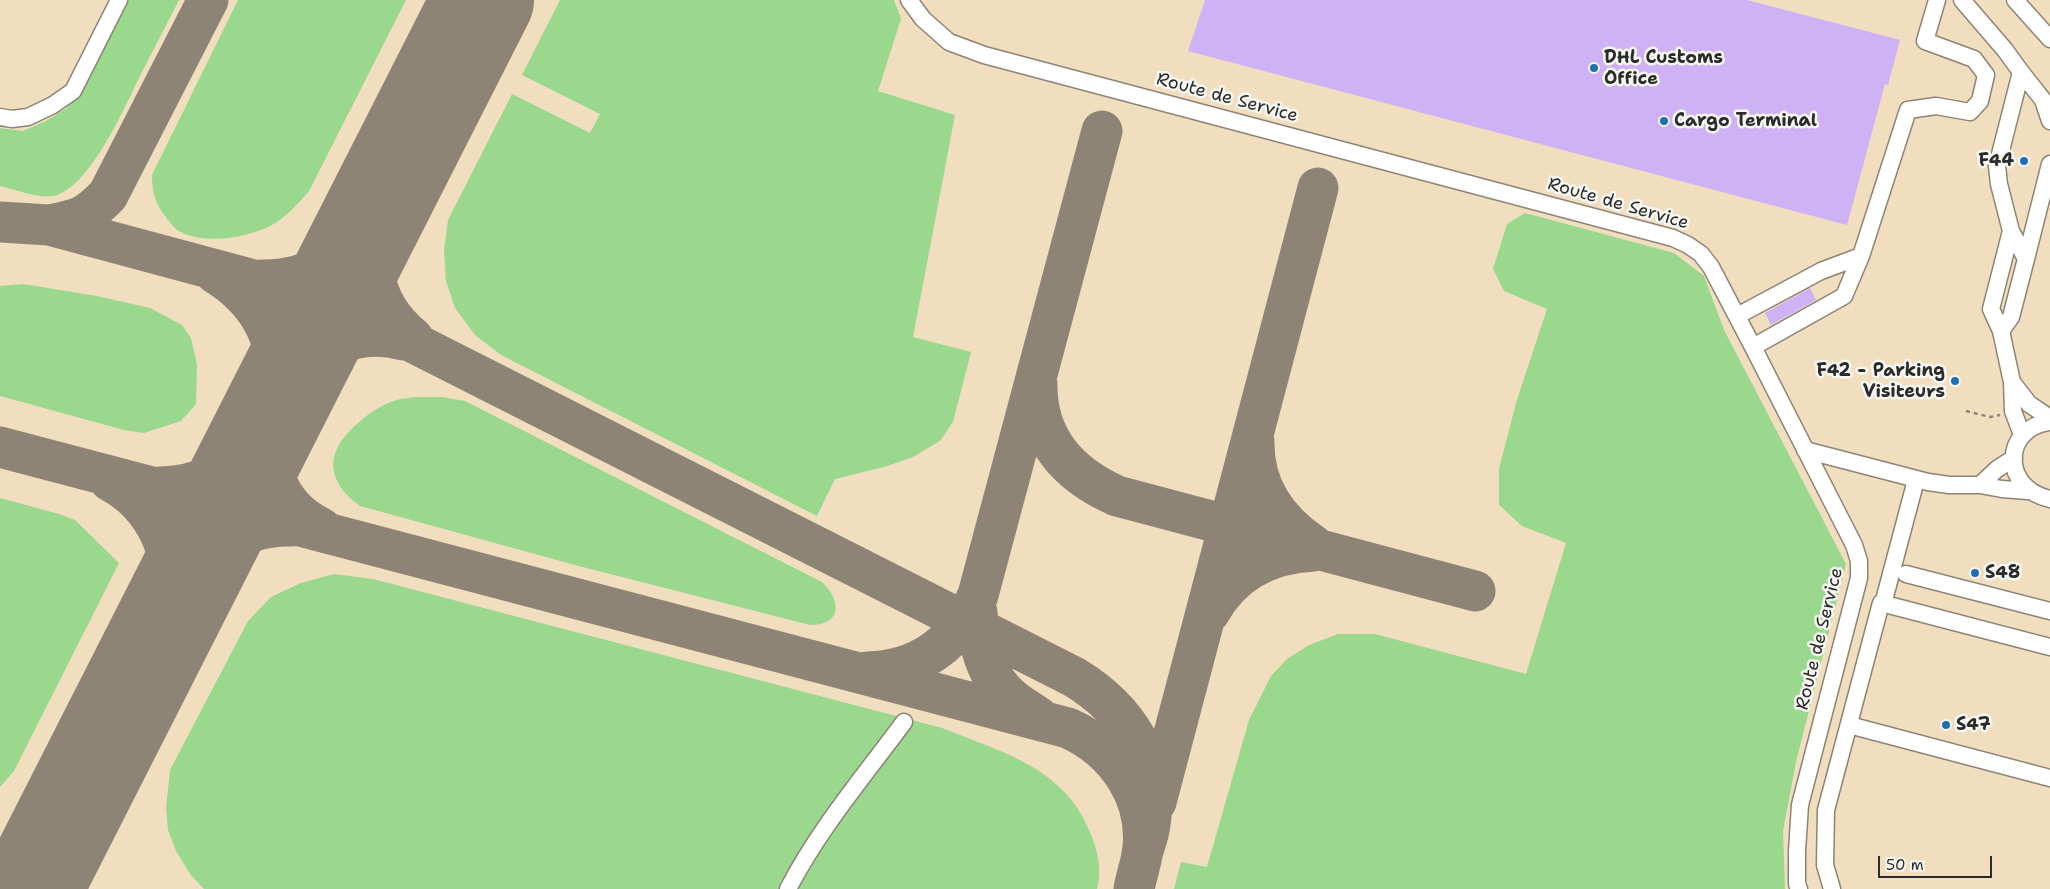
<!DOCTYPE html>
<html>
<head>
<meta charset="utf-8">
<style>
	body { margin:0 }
	#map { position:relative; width:2050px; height:889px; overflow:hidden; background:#f0debf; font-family:"Shantell Sans",sans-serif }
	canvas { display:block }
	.scale { position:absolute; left:1878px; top:856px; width:114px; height:22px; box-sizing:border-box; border:2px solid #2b2b2b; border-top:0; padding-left:6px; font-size:15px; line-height:18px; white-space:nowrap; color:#2b2b2b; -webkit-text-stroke:4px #f6f6f2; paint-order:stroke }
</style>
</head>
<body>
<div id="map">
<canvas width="2050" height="889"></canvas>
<div class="scale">50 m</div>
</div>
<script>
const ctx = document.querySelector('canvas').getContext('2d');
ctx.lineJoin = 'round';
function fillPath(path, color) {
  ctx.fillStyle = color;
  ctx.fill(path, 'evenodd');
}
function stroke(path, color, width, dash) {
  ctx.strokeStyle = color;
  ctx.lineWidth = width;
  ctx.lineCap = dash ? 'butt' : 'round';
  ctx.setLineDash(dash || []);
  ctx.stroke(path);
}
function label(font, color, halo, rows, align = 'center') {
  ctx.font = font + ' "Shantell Sans",sans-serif';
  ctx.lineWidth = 5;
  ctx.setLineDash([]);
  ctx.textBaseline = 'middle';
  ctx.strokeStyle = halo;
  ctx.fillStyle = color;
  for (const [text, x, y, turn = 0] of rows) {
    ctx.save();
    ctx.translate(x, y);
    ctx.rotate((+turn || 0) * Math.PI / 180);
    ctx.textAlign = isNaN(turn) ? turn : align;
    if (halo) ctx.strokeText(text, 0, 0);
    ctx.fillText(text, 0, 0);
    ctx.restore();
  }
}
const green = new Path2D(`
	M127,0H179C166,26 152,52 139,78C124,109 89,189 53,196C39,199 14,189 0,186V128L23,131L46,121L67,108L82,88Z
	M238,0H406L309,191C298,204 286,217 272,225C248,238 203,245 179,231C175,229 171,223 168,220C156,205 152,194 152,175Z
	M560,0H894L901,19L878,91L955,115L913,337L971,352L953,422L940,441L913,457L884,467L835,479L817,516L501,355L475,335L455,308L446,281L444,250L448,220L512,94L590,133L600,114L522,75Z
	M1525,213L1674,253L1704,276L1724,330L1846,564L1796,762L1783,831L1785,889H1174L1181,862L1207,867L1249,720L1271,676L1287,659L1309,645L1338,634H1375L1526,674L1566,543L1522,526L1499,505V469L1516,403L1547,309L1504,291L1493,269L1507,224Z
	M23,284L97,296L150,308L182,325L191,338L197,365L196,404L181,421L144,433L124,430L0,396V286Z
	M416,397H442L465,401L822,582C842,601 842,625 810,625L575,565L360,506C325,481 325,451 357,424C368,414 382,404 397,400C403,398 410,398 416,397Z
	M0,498L59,514L75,520L119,563L14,771L0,787Z
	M334,574L373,579L942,728C1004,753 1067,768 1092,837C1098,853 1102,871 1097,889H204L190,874L176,851L168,830L166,808L170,770L248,621L271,597L301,583Z`);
const taxiway = new Path2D(`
	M381,199C366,251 367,301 413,338
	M0,222L49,225L291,290L351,311L1074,677C1127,709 1161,760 1150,824C1149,834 1145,844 1142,854
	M49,225C79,219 86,218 108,195L208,0
	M215,273C262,302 286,348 273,403C269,416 263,429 258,442
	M262,280C316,281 347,253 376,211
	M1037,384C1036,440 1069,475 1117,496L1475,591
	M282,394C312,353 350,326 403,340
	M275,411C261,458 275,506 321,528
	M1254,441C1253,486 1277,521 1313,545
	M0,447L1068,728C1117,750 1151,799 1142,855C1140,866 1136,878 1134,889
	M110,481C157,506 182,562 167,614C164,626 157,638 153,650
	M160,487C214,486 243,460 270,416
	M174,607C203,561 232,524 292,526
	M977,612C977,644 987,679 1012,699C1020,706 1030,711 1038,717
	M1209,613C1231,573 1269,553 1314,551
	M867,672C920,671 957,643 978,595L1102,131
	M1156,802L1318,188`);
const runway = new Path2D(`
	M31,889L483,0`);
const building = new Path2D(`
	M1205,0H1747L1900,40L1888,85L1885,84L1847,225L1188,51Z
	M1810,288L1816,300L1771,325L1765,313Z`);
const path = new Path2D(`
	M1966,411L1990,417L2000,415`);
const minor = new Path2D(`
	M909,0L923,19L949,42L984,55L1673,238L1688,245L1701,254L1711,267L1753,347L1854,545L1859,561V578L1800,805L1797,851V884L1799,889
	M1962,0L2005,50L2021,72L1997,166L1999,184L2011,231L2026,259L2011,317L2001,331
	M2015,0L2050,39
	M2021,72L2043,100L2050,121
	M0,117L12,119L28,117L53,105L73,91L119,0
	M2011,231L1991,309L2001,331L2012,382L2013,411L2022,435
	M2026,259L2050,164
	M1737,316L1821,271L1861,256
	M1753,347L1844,296L1861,256L1908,110L1936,106L1970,112L1980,101L1986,75L1974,59L1925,41L1937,0
	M2012,382L2029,404L2050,418
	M2050,422C2003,427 2000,488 2050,499
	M1805,450L1928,482L1949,485H1980L2002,489L2028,491
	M1980,485L1997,469L2014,458
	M1906,574L2050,611
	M1883,604L1916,480
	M1849,725L2050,778
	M788,889C819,829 864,776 904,722
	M1832,889L1825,865L1826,810L1881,603L2050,647`);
const markers = [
	[1594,68,5,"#1f6fb2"],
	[1664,121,5,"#1f6fb2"],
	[2024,161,5,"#1f6fb2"],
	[1955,381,5,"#1f6fb2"],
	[1975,573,5,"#1f6fb2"],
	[1946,725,5,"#1f6fb2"]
];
const poiNames = [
	["DHL Customs",1604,58],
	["Office",1604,79],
	["Cargo Terminal",1674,121],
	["F44",2014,161,"right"],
	["F42 - Parking",1945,371,"right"],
	["Visiteurs",1945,392,"right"],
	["S48",1985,573],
	["S47",1956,725]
];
const streetNames = [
	["Route de Service",1227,98,15],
	["Route de Service",1618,204,16],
	["Route de Service",1820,639,-76]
];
fillPath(green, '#9ad88d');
stroke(taxiway, '#8e8475', 41);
stroke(runway, '#8e8475', 102);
fillPath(building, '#cfb1f5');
stroke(minor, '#8e8475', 19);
stroke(path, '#8e8475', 2.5, [4, 4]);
stroke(minor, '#fff', 16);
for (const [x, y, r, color] of markers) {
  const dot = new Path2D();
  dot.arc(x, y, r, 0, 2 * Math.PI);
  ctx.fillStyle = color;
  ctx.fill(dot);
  stroke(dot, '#f6f6f2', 2);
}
label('bold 18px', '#2b2b2b', '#f6f6f2', poiNames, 'left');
label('18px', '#2b2b2b', '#f6f6f2', streetNames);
</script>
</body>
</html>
